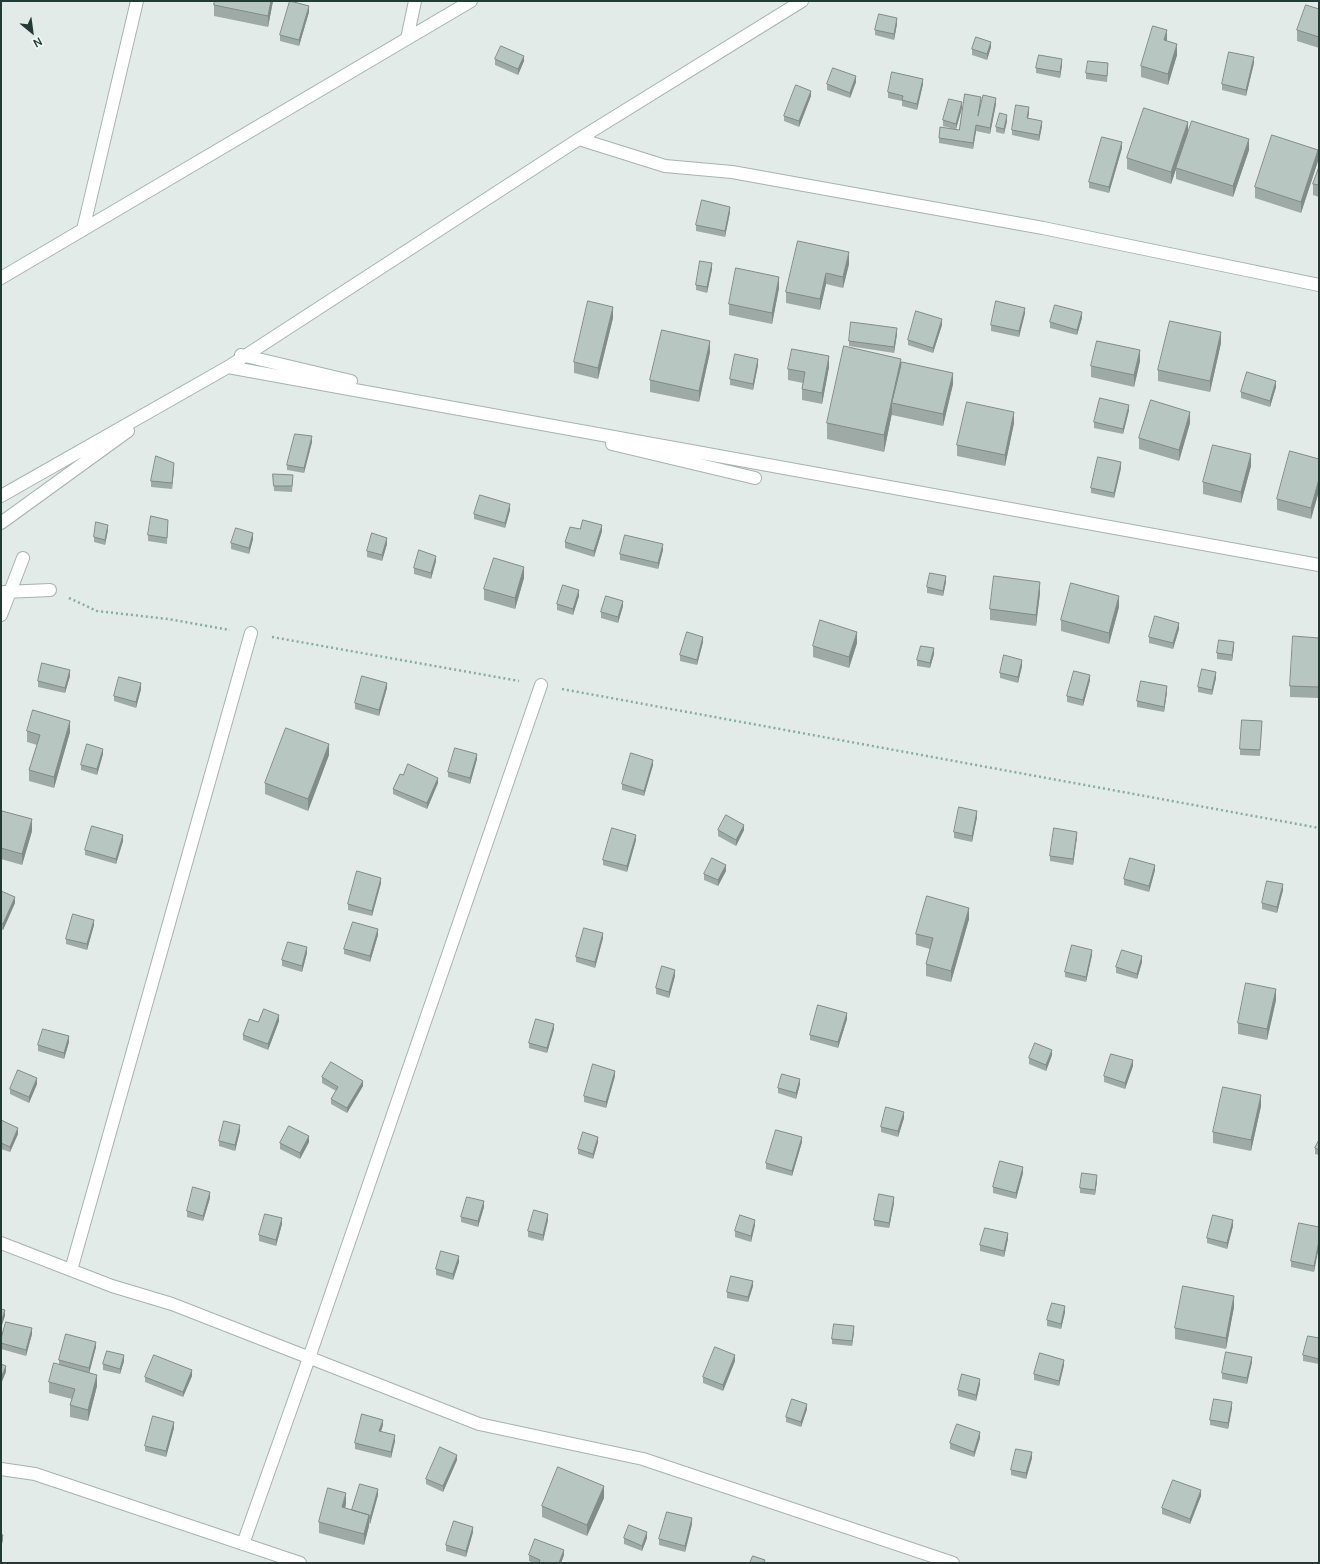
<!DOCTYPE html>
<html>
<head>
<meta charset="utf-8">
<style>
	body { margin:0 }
	#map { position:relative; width:1320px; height:1564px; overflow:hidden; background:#e3ebe8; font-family:Manrope,sans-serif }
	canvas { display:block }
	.frame { position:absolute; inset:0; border:2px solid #243b35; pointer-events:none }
	.north { position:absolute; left:12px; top:12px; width:40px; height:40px; -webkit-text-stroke:3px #f3f8f6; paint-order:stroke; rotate:151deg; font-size:11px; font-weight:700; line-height:16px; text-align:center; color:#243b35 }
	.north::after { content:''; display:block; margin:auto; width:14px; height:18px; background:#243b35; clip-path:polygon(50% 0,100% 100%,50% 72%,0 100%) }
</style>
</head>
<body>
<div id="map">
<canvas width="1320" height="1564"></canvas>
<div class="frame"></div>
<div class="north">N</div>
</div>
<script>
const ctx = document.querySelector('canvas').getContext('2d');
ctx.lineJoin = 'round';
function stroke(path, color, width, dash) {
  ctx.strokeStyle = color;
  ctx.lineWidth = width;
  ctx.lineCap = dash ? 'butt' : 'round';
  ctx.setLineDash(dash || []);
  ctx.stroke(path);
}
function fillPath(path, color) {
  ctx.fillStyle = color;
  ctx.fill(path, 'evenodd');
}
const path = new Path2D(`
	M69,598L97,611L168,619L230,630
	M272,637L519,681
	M562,689L1319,828`);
const street = new Path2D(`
	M407,39L415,1
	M579,139L665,166L732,172L1043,228L1319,285
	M83,230L137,1
	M1,278L471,1
	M241,355L351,381
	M228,367L1319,565
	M612,444L755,478
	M1,496L228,367L579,139L802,1
	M1,523L128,431
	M4,592L50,590
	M1,615L23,558
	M1,1243L112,1286L172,1304L479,1424L643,1459L953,1563
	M71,1270L251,633
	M1,1469L35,1474L300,1563
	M243,1544L309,1358L541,685`);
const wall = new Path2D(`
	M215,1H273L268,27L214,16V5Z
	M1319,9V48L1297,41V30Z
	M309,12L299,46L280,41V35Z
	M897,24L894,40L875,35V30Z
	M1167,41L1177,55L1168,85L1141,77V66Z
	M991,47L987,60L972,55V49Z
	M495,59L524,61L518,75L495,65Z
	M1254,63L1246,96L1222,90V84Z
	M1062,65L1060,78L1036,73V68Z
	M1108,69L1107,82L1086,79V73Z
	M856,82L850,98L827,90V84Z
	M923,84L917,110L902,106V101L888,98V92Z
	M811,96L799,127L784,121V116Z
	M981,103L980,107L996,104L990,134L976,131L973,149L939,143V138L954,129L943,126V120L962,108L956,129L959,130Z
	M1029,113L1028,118L1042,126L1039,141L1012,135V130Z
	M1007,121L1004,134L996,132V127Z
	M1188,133L1249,150L1233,197L1176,179V168L1181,154L1171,184L1127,169V158Z
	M1122,148L1109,193L1089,188V182Z
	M1318,161L1301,213L1255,198V187Z
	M1319,167V197L1313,195V184Z
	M730,212L725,237L696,231V225Z
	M849,264L843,288L826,284L820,310L786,303V292Z
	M712,269L707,293L696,290V285Z
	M779,288L772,324L729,315V304Z
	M1025,313L1019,337L991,331V325Z
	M613,318L598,379L574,373V362Z
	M1082,318L1077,335L1050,328V322Z
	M942,325L933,353L908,345V340Z
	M897,334L894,353L849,346V341Z
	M1221,343L1210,392L1158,381V370Z
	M710,352L699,402L650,392V380Z
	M1140,361L1134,387L1091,377V366Z
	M758,365L753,390L730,385V379Z
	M829,367L822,404L802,400V389L803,383L788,380V369Z
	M901,367L953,384L943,426L892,415V413L884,452L827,439V423Z
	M1276,387L1270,407L1241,398V392Z
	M1129,410L1123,434L1094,428V422Z
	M1014,423L1005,466L957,456V445Z
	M1190,423L1179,461L1139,449V438Z
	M312,442L304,473L287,470V465Z
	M1319,459V491L1311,519L1277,510V499Z
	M1251,466L1241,503L1203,494V482Z
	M174,468L172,489L151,487V481Z
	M1121,468L1114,498L1091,493V488Z
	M273,474L293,481L292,492L274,491Z
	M510,510L505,528L474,519V514Z
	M168,520L167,544L148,541V535Z
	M580,529L602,531L594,557L565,548V542Z
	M108,530L105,545L94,542V537Z
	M253,539L249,554L231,549V543Z
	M387,544L382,561L367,557V551Z
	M663,550L658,569L620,560V554Z
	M436,561L431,579L414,574V568Z
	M524,578L515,609L484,600V589Z
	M946,582L943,596L927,593V587Z
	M1040,593L1036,626L990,620V609Z
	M579,596L573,615L557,610V604Z
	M623,606L618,623L601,618V612Z
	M1119,607L1109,644L1061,631V620Z
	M1179,629L1173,649L1149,643V637Z
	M1319,638V698L1290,697V686Z
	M703,642L697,665L680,661V655Z
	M857,643L849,668L813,657V646Z
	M1234,647L1232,661L1217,659V653Z
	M934,654L930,668L917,666V660Z
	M1022,666L1018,683L1000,678V673Z
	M70,676L65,693L38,687V681Z
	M1216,678L1212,695L1198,692V687Z
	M1090,680L1083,706L1067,702V696Z
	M387,688L379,716L355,709V703Z
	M141,689L136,708L114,701V696Z
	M1167,692L1164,712L1137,707V701Z
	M1262,721L1260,756L1240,755V749Z
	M27,731L70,732L54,788L29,781V770L37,745L27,742Z
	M103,754L97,775L81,770V765Z
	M329,755L308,811L265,794V783Z
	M477,759L470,784L448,777V772Z
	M653,765L644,796L622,790V784Z
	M403,775L438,783L427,809L393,794V789Z
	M1,815L32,831L22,865L1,859Z
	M977,817L972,842L954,838V832Z
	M718,830H744L736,846L718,836Z
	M1077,837L1073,865L1050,861V856Z
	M636,840L627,872L603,865V860Z
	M123,841L116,864L85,855V850Z
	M1155,870L1149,892L1124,885V879Z
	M726,871L718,886L704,880V874Z
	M381,883L372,916L348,910V904Z
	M1283,890L1277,913L1262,909V903Z
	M1,891L15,903L3,930L1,929Z
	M969,919L951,982L926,976V964L930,949L916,945V934Z
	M94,925L87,950L66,944V939Z
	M378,935L370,962L344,954V949Z
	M603,938L595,968L576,962V957Z
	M307,953L302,972L282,966V960Z
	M1092,955L1086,982L1065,977V972Z
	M1142,962L1137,979L1116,973V967Z
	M675,976L669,998L656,994V988Z
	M1276,1000L1267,1040L1238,1034V1023Z
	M847,1019L838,1048L810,1040V1035Z
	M279,1021L268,1050L243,1040V1035L258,1022Z
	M554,1029L547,1053L529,1048V1043Z
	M69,1042L64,1059L38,1051V1045Z
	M1052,1055L1046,1071L1029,1064V1058Z
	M1133,1066L1125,1089L1104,1082V1076Z
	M615,1076L606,1108L584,1102V1096Z
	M322,1077L363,1086L347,1113L331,1104V1099L336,1091L322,1083Z
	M37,1084L29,1103L10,1094V1089Z
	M800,1084L796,1099L778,1093V1088Z
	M1261,1106L1251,1151L1213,1143V1132Z
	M904,1118L898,1137L881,1132V1127Z
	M1,1120L18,1134L10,1152L1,1149Z
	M240,1131L235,1151L219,1146V1141Z
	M1319,1140V1155L1315,1154V1148Z
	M309,1142L300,1159L280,1149V1143Z
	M598,1142L593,1159L578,1154V1149Z
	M802,1142L792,1176L766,1169V1163Z
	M1023,1173L1016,1199L993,1193V1187Z
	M1097,1181L1095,1195L1080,1193V1188Z
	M210,1198L203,1221L187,1217V1211Z
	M894,1203L889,1228L874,1226V1220Z
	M484,1207L478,1227L461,1222V1217Z
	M548,1220L543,1241L528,1237V1231Z
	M282,1224L276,1246L259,1241V1235Z
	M755,1225L751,1242L735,1237V1231Z
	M1233,1226L1227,1249L1207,1243V1238Z
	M1319,1227L1314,1272L1291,1267V1261Z
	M1008,1239L1004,1257L980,1251V1245Z
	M459,1262L453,1280L436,1275V1269Z
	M753,1286L748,1302L727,1298V1292Z
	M1234,1307L1226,1349L1175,1339V1328Z
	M1065,1312L1061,1329L1047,1326V1320Z
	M854,1332L852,1346L832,1344V1339Z
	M32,1334L26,1356L1,1349V1339Z
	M1319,1338V1364L1303,1361V1355Z
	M96,1347L89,1373L97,1386L88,1421L70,1417V1405L72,1399L49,1393V1382L59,1364V1360Z
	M124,1361L120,1374L103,1370V1364Z
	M735,1361L723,1391L703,1383V1377Z
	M1252,1362L1247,1384L1222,1379V1373Z
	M1064,1365L1059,1386L1034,1380V1374Z
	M192,1376L183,1397L145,1382V1377Z
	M980,1384L976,1401L958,1396V1390Z
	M1232,1408L1228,1429L1210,1425V1420Z
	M807,1409L801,1427L786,1422V1417Z
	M383,1425L381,1432L395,1441L391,1458L355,1449V1443Z
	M174,1428L166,1457L145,1451V1446Z
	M980,1438L974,1457L950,1449V1443Z
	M1032,1458L1026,1479L1011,1475V1470Z
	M457,1460L443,1492L426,1484V1479Z
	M378,1495L370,1524L369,1523V1526L364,1545L319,1533V1522L346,1504L345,1508L352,1510Z
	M1201,1496L1190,1524L1162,1514V1508Z
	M604,1498L587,1536L542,1517V1506Z
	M692,1524L685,1552L659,1545V1539Z
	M473,1532L466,1557L446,1551V1545Z
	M624,1538H647L642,1551L624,1544Z
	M529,1555H564L561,1563H534L529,1561Z`);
const shadedWall = new Path2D(`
	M271,1H273L268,27V16Z
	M309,6V12L299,46V40Z
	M897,18V24L894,40V34Z
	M1167,30V41L1164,40Z
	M991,42V47L987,60V54Z
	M1177,44V55L1168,85V74Z
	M524,56V61L518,75V69Z
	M1254,57V63L1246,96V90Z
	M1062,59V65L1060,78V72Z
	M856,76V82L850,98V93Z
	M923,79V84L917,110V104Z
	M811,91V96L799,127V121Z
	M996,98V104L990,134V128Z
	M962,102V108L956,129V124Z
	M1029,107V113L1027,124V118Z
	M1007,115V121L1004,134V129Z
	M1042,121V126L1039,141V135Z
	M1188,122V133L1171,184V172Z
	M976,125V131L973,149V143Z
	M1249,139V150L1233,197V186Z
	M1122,142V148L1109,193V187Z
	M1318,150V161L1301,213V202Z
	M730,207V212L725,237V231Z
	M849,252V264L843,288V277Z
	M712,263V269L707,293V287Z
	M826,273V284L820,310V299Z
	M779,277V288L772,324V313Z
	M613,307V318L598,379V368Z
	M1025,308V313L1019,337V331Z
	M1082,312V318L1077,335V330Z
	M942,319V325L933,353V348Z
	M897,328V334L894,353V347Z
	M1221,332V343L1210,392V381Z
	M710,341V352L699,402V391Z
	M1140,350V361L1134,387V375Z
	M829,356V367L822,404V393Z
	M758,359V365L753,390V384Z
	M901,359V375L892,403V413L884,452V435Z
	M953,373V384L943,426V414Z
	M1276,381V387L1270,407V401Z
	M1129,405V410L1123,434V429Z
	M1014,412V423L1005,466V455Z
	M1190,412V423L1179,461V450Z
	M312,436V442L304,473V468Z
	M1251,454V466L1241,503V492Z
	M1121,462V468L1114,498V493Z
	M174,463V468L172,489V483Z
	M1319,479V491L1311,519V508Z
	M510,504V510L505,528V523Z
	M108,525V530L105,545V540Z
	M602,525V531L594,557V551Z
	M253,533V539L249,554V548Z
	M387,538V544L382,561V555Z
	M663,544V550L658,569V563Z
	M436,556V561L431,579V573Z
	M524,567V578L515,609V598Z
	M946,576V582L943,596V591Z
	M1040,582V593L1036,626V615Z
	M579,590V596L573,615V609Z
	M1119,596V607L1109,644V633Z
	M623,601V606L618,623V617Z
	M1179,623V629L1173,649V643Z
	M857,632V643L849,668V657Z
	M703,637V642L697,665V660Z
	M1234,642V647L1232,661V655Z
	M934,648V654L930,668V663Z
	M1022,660V666L1018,683V677Z
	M70,670V676L65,693V688Z
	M1216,672V678L1212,695V690Z
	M1090,675V680L1083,706V700Z
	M141,683V689L136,708V702Z
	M387,683V688L379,716V710Z
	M1167,686V692L1164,712V707Z
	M70,721V732L54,788V777Z
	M329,744V755L308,811V799Z
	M103,749V754L97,775V769Z
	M477,754V759L470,784V778Z
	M653,760V765L644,796V791Z
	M438,778V783L427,809V803Z
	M977,811V817L972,842V836Z
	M32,819V831L22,865V854Z
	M744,825V830L736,846V840Z
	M1077,832V837L1073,865V859Z
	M123,835V841L116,864V859Z
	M636,835V840L627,872V866Z
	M726,865V871L718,886V880Z
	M1155,865V870L1149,892V886Z
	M381,878V883L372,916V911Z
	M1283,884V890L1277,913V907Z
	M15,897V903L3,930V924Z
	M969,908V919L951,982V971Z
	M94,920V925L87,950V944Z
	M378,929V935L370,962V956Z
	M603,933V938L595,968V962Z
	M307,947V953L302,972V966Z
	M1092,950V955L1086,982V977Z
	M1142,956V962L1137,979V974Z
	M675,970V976L669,998V992Z
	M1276,989V1000L1267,1040V1029Z
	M847,1013V1019L838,1048V1042Z
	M279,1015V1021L268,1050V1044Z
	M554,1024V1029L547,1053V1048Z
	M69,1036V1042L64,1059V1053Z
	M1052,1050V1055L1046,1071V1065Z
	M1133,1060V1066L1125,1089V1083Z
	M615,1071V1076L606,1108V1102Z
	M37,1078V1084L29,1103V1097Z
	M800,1079V1084L796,1099V1093Z
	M363,1081V1086L347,1113V1108Z
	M1261,1095V1106L1251,1151V1140Z
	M904,1112V1118L898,1137V1131Z
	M240,1125V1131L235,1151V1145Z
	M18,1128V1134L10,1152V1147Z
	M309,1136V1142L300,1159V1153Z
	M598,1137V1142L593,1159V1154Z
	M802,1137V1142L792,1176V1171Z
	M1023,1167V1173L1016,1199V1193Z
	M1097,1175V1181L1095,1195V1190Z
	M210,1192V1198L203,1221V1216Z
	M894,1197V1203L889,1228V1223Z
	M484,1201V1207L478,1227V1221Z
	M548,1214V1220L543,1241V1235Z
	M282,1218V1224L276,1246V1240Z
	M755,1220V1225L751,1242V1236Z
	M1233,1220V1226L1227,1249V1243Z
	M1008,1233V1239L1004,1257V1251Z
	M1319,1241V1247L1314,1272V1266Z
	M459,1256V1262L453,1280V1274Z
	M753,1281V1286L748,1302V1297Z
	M1234,1296V1307L1226,1349V1338Z
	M1065,1306V1312L1061,1329V1324Z
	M5,1310V1316L1,1328V1322Z
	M854,1326V1332L852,1346V1341Z
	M32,1328V1334L26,1356V1350Z
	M96,1342V1347L89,1374V1368Z
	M124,1355V1361L120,1374V1369Z
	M735,1355V1361L723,1391V1385Z
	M1252,1357V1362L1247,1384V1378Z
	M1064,1360V1365L1059,1386V1381Z
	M6,1366V1372L1,1384V1378Z
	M192,1370V1376L183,1397V1392Z
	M97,1375V1386L88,1421V1410Z
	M980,1379V1384L976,1401V1395Z
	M1232,1402V1408L1228,1429V1423Z
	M807,1404V1409L801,1427V1422Z
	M383,1420V1425L379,1437V1431Z
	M174,1422V1428L166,1457V1451Z
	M980,1432V1438L974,1457V1452Z
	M395,1435V1441L391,1458V1452Z
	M1032,1452V1458L1026,1479V1473Z
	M457,1455V1460L443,1492V1486Z
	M604,1486V1498L587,1536V1525Z
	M378,1489V1495L370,1524V1518Z
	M1201,1490V1496L1190,1524V1519Z
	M346,1493V1504L342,1519V1507Z
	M369,1515V1526L364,1545V1534Z
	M692,1518V1524L685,1552V1546Z
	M473,1527V1532L466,1557V1551Z
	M647,1532V1538L642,1551V1546Z
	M3,1535V1540L1,1548V1542Z
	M564,1550V1555L561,1563H559Z`);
const building = new Path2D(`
	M215,1H271L268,16L214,5Z
	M290,1L309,6L299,40L280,35Z
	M1306,5L1319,9V37L1297,30Z
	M879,14L897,18L894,34L875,30Z
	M1153,26L1167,30L1164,40L1177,44L1168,74L1141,66Z
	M976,37L991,42L987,54L972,49Z
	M501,46L524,56L518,69L495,59Z
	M1229,52L1254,57L1246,90L1222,84Z
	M1039,55L1062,59L1060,72L1036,68Z
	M1088,61L1108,63L1107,76L1086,73Z
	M833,68L856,76L850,93L827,84Z
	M892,72L923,79L917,104L902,100L903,96L888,92Z
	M796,85L811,91L799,121L784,116Z
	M965,94L981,97L978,116L983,95L996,98L990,128L976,125L973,143L939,138L940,127L959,130Z
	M949,99L962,102L956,124L943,120Z
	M1016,105L1029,107L1027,118L1042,121L1039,135L1012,130Z
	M1144,108L1188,122L1171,172L1127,158Z
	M1000,113L1007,115L1004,129L996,127Z
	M1192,121L1249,139L1233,186L1176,168Z
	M1272,135L1318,150L1301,202L1255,187Z
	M1102,137L1122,142L1109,187L1089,182Z
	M1319,167V185L1313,184Z
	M702,200L730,207L725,231L696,225Z
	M798,241L849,252L843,277L826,273L820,299L786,292Z
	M700,261L712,263L707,287L696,285Z
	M736,268L779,277L772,313L729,304Z
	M588,301L613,307L598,368L574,362Z
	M996,301L1025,308L1019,331L991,325Z
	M1055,305L1082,312L1077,330L1050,322Z
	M916,311L942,319L933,348L908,340Z
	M1170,321L1221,332L1210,381L1158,370Z
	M851,322L897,328L894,347L849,341Z
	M662,330L710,341L699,391L650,380Z
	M1097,341L1140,350L1134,375L1091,366Z
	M844,346L901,359L884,435L827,423Z
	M792,349L829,356L822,393L802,389L805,372L788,369Z
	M735,354L758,359L753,384L730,379Z
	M902,362L953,373L943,414L892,403Z
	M1247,372L1276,381L1270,401L1241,392Z
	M1100,398L1129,405L1123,429L1094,422Z
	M1151,400L1190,412L1179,450L1139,438Z
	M967,402L1014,412L1005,455L957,445Z
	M295,434L312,436L304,468L287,465Z
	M1213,445L1251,454L1241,492L1203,482Z
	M1290,451L1319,459V479L1311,508L1277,499Z
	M156,456L174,463L172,483L151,481Z
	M1098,457L1121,462L1114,493L1091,488Z
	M273,474L293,475L292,486H274Z
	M480,495L510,504L505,523L474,514Z
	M151,516L168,520L167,538L148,535Z
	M583,520L602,525L594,551L565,542L570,527L580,529Z
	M96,522L108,525L105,540L94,537Z
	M236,528L253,533L249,548L231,543Z
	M372,533L387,538L382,555L367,551Z
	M625,535L663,544L658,563L620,554Z
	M419,550L436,556L431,573L414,568Z
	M494,558L524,567L515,598L484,589Z
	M930,573L946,576L943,591L927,587Z
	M994,576L1040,582L1036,615L990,609Z
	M1071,583L1119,596L1109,633L1061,620Z
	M563,585L579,590L573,609L557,604Z
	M606,596L623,601L618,617L601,612Z
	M1155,616L1179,623L1173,643L1149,637Z
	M820,620L857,632L849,657L813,646Z
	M687,632L703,637L697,660L680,655Z
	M1293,636L1319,638V687L1290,686Z
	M1219,640L1234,642L1232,655L1217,653Z
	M921,646L934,648L930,663L917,660Z
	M1004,655L1022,660L1018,677L1000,673Z
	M42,663L70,670L65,688L38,681Z
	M1202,669L1216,672L1212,690L1198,687Z
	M1074,671L1090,675L1083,700L1067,696Z
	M362,676L387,683L379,710L355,703Z
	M119,677L141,683L136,702L114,696Z
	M1141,681L1167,686L1164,707L1137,701Z
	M33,710L70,721L54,777L29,770L40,735L27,731Z
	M1242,720L1262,721L1260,750L1240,749Z
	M286,728L329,744L308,799L265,783Z
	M87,744L103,749L97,769L81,765Z
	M455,748L477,754L470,778L448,772Z
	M631,753L653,760L644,791L622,784Z
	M408,764L438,778L427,803L393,789L400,774L403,775Z
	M959,807L977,811L972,836L954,832Z
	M2,811L32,819L22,854L1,848V815Z
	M726,815L744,825L736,840L718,830Z
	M92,826L123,835L116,859L85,850Z
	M612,828L636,835L627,866L603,860Z
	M1054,828L1077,832L1073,859L1050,856Z
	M712,858L726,865L718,880L704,874Z
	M1130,858L1155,865L1149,886L1124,879Z
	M357,871L381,878L372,911L348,904Z
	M1267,881L1283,884L1277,907L1262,903Z
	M1,891L15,897L3,924L1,923Z
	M927,896L969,908L951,971L926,964L933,938L916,934Z
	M73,914L94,920L87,944L66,939Z
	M353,922L378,929L370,956L344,949Z
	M584,928L603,933L595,962L576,957Z
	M288,942L307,947L302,966L282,960Z
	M1072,945L1092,950L1086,977L1065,972Z
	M1122,950L1142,956L1137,974L1116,967Z
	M662,966L675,970L669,992L656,988Z
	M1246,983L1276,989L1267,1029L1238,1023Z
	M818,1005L847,1013L838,1042L810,1035Z
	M264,1009L279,1015L268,1044L243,1035L249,1019L258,1022Z
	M536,1019L554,1024L547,1048L529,1043Z
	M43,1029L69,1036L64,1053L38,1045Z
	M1035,1043L1052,1050L1046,1065L1029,1058Z
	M1111,1054L1133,1060L1125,1083L1104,1076Z
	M331,1062L363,1081L347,1108L331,1099L338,1087L322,1077Z
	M593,1064L615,1071L606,1102L584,1096Z
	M18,1070L37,1078L29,1097L10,1089Z
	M782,1074L800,1079L796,1093L778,1088Z
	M1223,1087L1261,1095L1251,1140L1213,1132Z
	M886,1107L904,1112L898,1131L881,1127Z
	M1,1120L18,1128L10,1147L1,1143Z
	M224,1121L240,1125L235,1145L219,1141Z
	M289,1126L309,1136L300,1153L280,1143Z
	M776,1130L802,1137L792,1171L766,1163Z
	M583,1132L598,1137L593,1154L578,1149Z
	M1319,1140V1150L1315,1148Z
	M1000,1161L1023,1167L1016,1193L993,1187Z
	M1082,1173L1097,1175L1095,1190L1080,1188Z
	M193,1187L210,1192L203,1216L187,1211Z
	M879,1194L894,1197L889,1223L874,1220Z
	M467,1197L484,1201L478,1221L461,1217Z
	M534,1210L548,1214L543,1235L528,1231Z
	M265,1214L282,1218L276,1240L259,1235Z
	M740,1215L755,1220L751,1236L735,1231Z
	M1213,1215L1233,1220L1227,1243L1207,1238Z
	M1299,1223L1319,1227V1241L1314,1266L1291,1261Z
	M985,1228L1008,1233L1004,1251L980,1245Z
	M441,1251L459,1256L453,1274L436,1269Z
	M731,1276L753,1281L748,1297L727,1292Z
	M1183,1286L1234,1296L1226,1338L1175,1328Z
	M1052,1303L1065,1306L1061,1324L1047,1320Z
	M1,1309L5,1310L1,1322Z
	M6,1322L32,1328L26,1350L1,1343V1339Z
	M834,1324L854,1326L852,1341L832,1339Z
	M66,1334L96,1342L89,1368L59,1360Z
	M1308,1336L1319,1338V1359L1303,1355Z
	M715,1347L735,1355L723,1385L703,1377Z
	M107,1351L124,1355L120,1369L103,1364Z
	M1226,1352L1252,1357L1247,1378L1222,1373Z
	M1040,1353L1064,1360L1059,1381L1034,1374Z
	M154,1355L192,1370L183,1392L145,1377Z
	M54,1363L97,1375L88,1410L70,1405L75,1389L49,1382Z
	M1,1364L6,1366L1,1378Z
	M962,1374L980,1379L976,1395L958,1390Z
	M792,1399L807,1404L801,1422L786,1417Z
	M1214,1399L1232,1402L1228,1423L1210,1420Z
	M362,1414L383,1420L379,1431L395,1435L391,1452L355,1443Z
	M153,1416L174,1422L166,1451L145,1446Z
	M957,1424L980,1432L974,1452L950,1443Z
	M440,1447L457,1455L443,1486L426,1479Z
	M1016,1449L1032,1452L1026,1473L1011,1470Z
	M558,1467L604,1486L587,1525L542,1506Z
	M1173,1480L1201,1490L1190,1519L1162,1508Z
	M360,1484L378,1489L370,1518H369V1515L352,1510Z
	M328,1488L346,1493L342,1507L369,1515L364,1534L319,1522Z
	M667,1512L692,1518L685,1546L659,1539Z
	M454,1521L473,1527L466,1551L446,1545Z
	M629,1525L647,1532L642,1546L624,1538Z
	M1,1534L3,1535L1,1542Z
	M535,1539L564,1550L559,1563H539L540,1560L529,1555Z
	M753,1556L765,1560L764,1563H750Z`);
stroke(street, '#a6b3af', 14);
stroke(path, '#86aca1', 2.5, [2, 3]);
stroke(street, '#fff', 12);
fillPath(wall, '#9eaaa6');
fillPath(shadedWall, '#818b87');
fillPath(building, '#b8c6c1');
stroke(building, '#818b87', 1);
</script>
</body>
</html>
